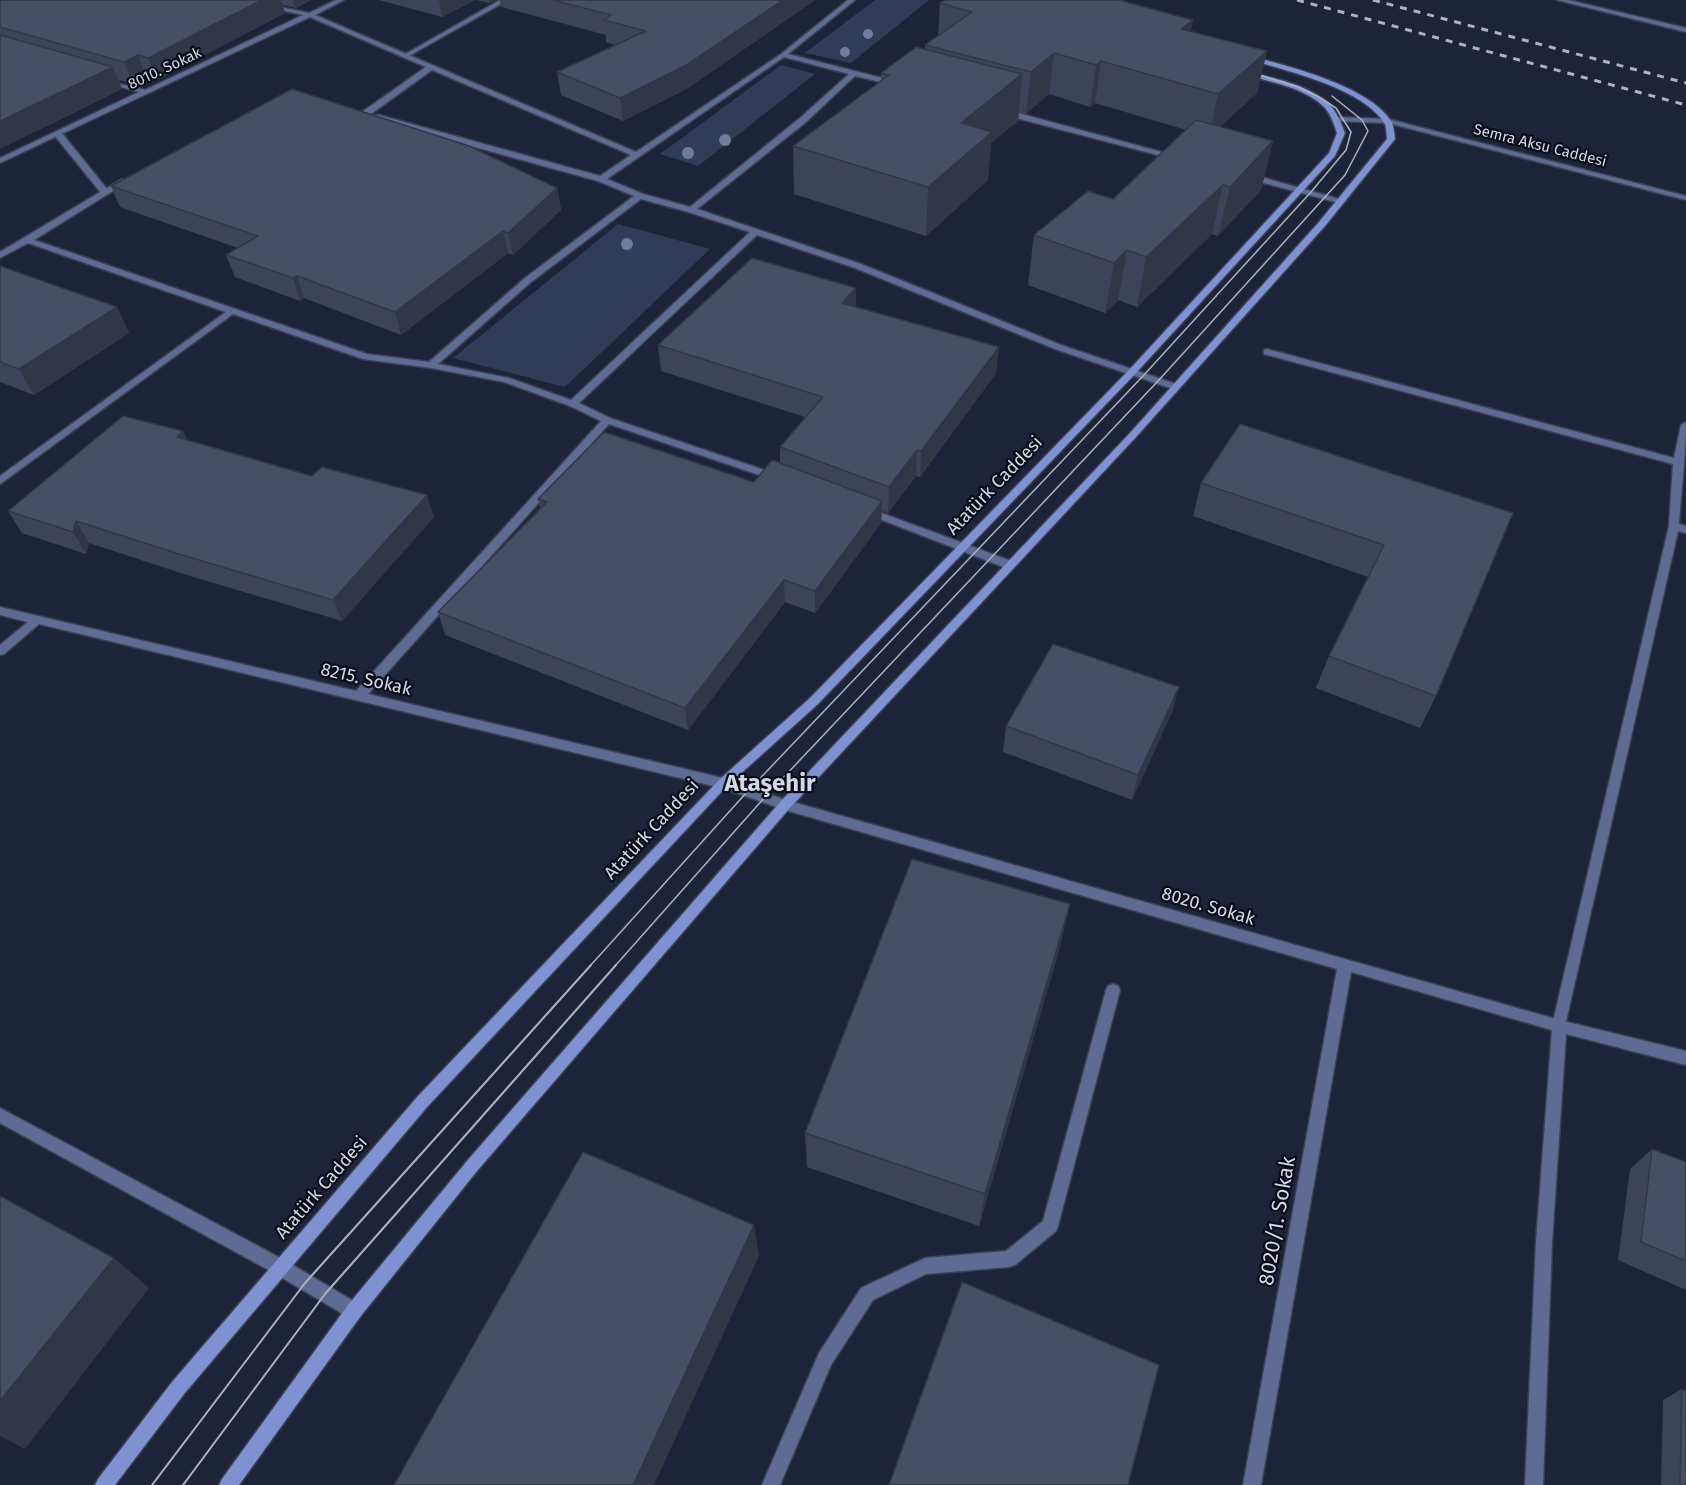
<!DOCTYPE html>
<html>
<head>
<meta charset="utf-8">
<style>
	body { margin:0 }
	canvas { display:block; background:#1d2439 }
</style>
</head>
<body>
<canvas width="1686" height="1485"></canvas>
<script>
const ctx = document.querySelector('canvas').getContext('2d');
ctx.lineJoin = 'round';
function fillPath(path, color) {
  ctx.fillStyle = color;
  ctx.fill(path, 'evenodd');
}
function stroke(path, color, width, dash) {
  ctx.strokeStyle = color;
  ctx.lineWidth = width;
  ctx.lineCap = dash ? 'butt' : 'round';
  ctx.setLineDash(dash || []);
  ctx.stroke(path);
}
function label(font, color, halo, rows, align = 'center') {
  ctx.font = font + ' "Fira Sans",sans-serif';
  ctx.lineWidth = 4.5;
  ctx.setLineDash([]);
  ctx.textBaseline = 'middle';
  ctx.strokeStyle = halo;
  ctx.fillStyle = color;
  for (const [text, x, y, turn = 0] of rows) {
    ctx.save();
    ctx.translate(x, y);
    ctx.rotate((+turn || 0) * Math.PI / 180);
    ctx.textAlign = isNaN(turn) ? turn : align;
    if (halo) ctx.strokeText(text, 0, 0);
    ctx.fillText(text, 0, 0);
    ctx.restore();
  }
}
const green = new Path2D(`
	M875,0H929L851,63L805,53Z
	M781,65L815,74L698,166L660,154Z
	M618,224L710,249L565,387L453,358Z`);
const lane = new Path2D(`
	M500,0H508L407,57L402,56Z
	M55,132H61L107,189V193H101L55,136Z
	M1267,349L1674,458L1681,425L1686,422C1686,456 1681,490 1679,524L1686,526V533L1678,531L1564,1030L1559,1032L1554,1030L1552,1026L1669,526L1673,464L1264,354V350Z
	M1113,984L1118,986L1120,990L1058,1226L1056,1231L1015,1265L1009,1267L926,1274L873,1300L831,1365L780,1485H762L819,1353L861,1288L925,1258L1006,1251L1043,1221L1106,990L1108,986Z`);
const street = new Path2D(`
	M235,0H247L309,13L336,0H344L315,15L636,152L781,54L848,0H855L788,54L898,82V86L855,76L806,122L697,209L861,264L1061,345L1179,385V389H1173L1055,349L855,268L757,235L579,403L610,418L779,475V479H771L609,424L368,694L723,778L786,800L1559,1020L1686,1051V1065L1566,1034L1552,1242L1543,1485H1525L1536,1242L1552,1030L1351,972L1261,1485H1243L1337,969L785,810L722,788L39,624L4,654L0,655V645L28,622L0,615V607L356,691L601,421L570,406L504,382L431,368L363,359L233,314L0,484V476L226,312L28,243L0,258V252L122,179L129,181L34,240L367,354L429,362L525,278L634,196L598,181L373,119V115H379L600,176L631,155L432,70L368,116H362V112L426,67L310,17L0,163V158L139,92L103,82V80L145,90L303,15ZM784,57L849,74L800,118L690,207L643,194L607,179ZM641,199L688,212L750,232L571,400L509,378L438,364L531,282Z
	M1557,0H1568L1686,28V32Z
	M1001,110H1007L1180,157L1173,159L1001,114Z
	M1333,117L1388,119L1686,196V200L1388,123L1336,121H1333Z
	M1245,174H1251L1346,201L1339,203L1245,178Z
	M868,508L1014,562L1015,565L1010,569L1006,568L864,513L863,511Z
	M0,1108L286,1261L360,1305L362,1311L360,1317L354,1319L348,1317L274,1273L0,1123Z`);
const secondary = new Path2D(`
	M1250,56C1288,66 1369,86 1391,121C1394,126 1394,133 1395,139L1325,226L1136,437L789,809L477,1171L360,1317L239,1485H219L222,1479L348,1305L467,1161L781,801L1130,433L1319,222L1387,139C1386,133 1387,126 1383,121C1359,87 1286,71 1248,59V57Z
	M1245,71C1272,78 1308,84 1329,104C1337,112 1341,123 1345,133L1335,156L1135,374L818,704L727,786L428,1106L184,1394L115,1485H95L98,1479L172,1382L418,1096L719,780L810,698L1129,370L1329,153L1337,133C1334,124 1331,115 1325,108C1305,87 1269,82 1243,74V72Z`);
const tramFar1 = new Path2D(`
	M590,966L747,792L1143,376L1311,192L1346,150L1351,132L1336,108L1319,97L1298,87L1247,71
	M615,966L765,797L1158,381L1345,175L1368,131L1362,120L1332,96`);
const tram = new Path2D(`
	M152,1485L305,1283L591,965
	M183,1485L325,1294L616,965`);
const rail = new Path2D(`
	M1297,0L1686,105
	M1373,0L1686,83`);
const trees = [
	[868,34,5],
	[845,52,5],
	[725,140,6],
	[688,153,6],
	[627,244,6]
];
const wall = new Path2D(`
	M0,0H311L296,8L283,5L285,13L157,80L146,77L133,84L119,80L122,89L0,149Z
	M379,0H475L442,17Z
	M477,0H495L489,3Z
	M500,0H815L688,88L623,121L561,95L557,72L616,45L606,42V35L501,7Z
	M940,3L1190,31L1267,51L1257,93L1220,127L1273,141L1261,190L1218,236L1212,234L1137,307L1118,300L1105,313L1028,285L1034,235L1113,199L1186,130L1095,103L1090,107L1049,94L1026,114L1019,112L1018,121L991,143L988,180L926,236L794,194L793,146L881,81V73L925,50V45L938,36Z
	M111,186L557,188L561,210L513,255L508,253L401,335L304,298L300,301L235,277L226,255L238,248L120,207Z
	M0,266L117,307L129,333L34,395L0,382Z
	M856,288V307L999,347L996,373L920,477L916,476L888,513L882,511L881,523L815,613L785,602L688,730L445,635L438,612L540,508L538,499L754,482L780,463V447L805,417L661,371L658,345Z
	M183,431L187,440L434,517L342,621L190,576L89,543L86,554L22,533L8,511Z
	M1201,483L1513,513L1436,696L1420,728L1316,688L1329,656L1368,577L1193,516Z
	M1179,687L1172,712L1132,800L1003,752L1006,726Z
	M1061,943L979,1226L807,1167L805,1133Z
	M1652,1149L1686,1162V1290L1618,1260L1630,1169Z
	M1682,1389L1686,1485H1661L1663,1400Z`);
const shadedWall = new Path2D(`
	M262,0H281L285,13L157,80L148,58Z
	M293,0H311L296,8Z
	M439,0H475L442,17Z
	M489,0H495L489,3Z
	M783,0H815L688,88L623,121L620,98Z
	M1193,20L1185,61L1181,29Z
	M1267,51L1257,93L1209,137L1218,94Z
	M1054,53L1049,94L1026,114L1031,72Z
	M138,55L146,77L133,84L124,62Z
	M1101,61L1095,103L1090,107L1096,65Z
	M113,67L122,89L0,149V121Z
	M1022,74L1018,121L991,143L988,180L926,236L928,187L961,123Z
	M1273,141L1261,190L1218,236L1230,187Z
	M1223,185L1212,234L1137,307L1146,257Z
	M557,188L561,210L513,255L508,233Z
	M503,231L508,253L401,335L395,312Z
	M1127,250L1118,300L1105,313L1114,263Z
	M297,276L304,298L300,301L293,278Z
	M856,288V314L842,303Z
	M117,307L129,333L34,395L19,369Z
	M999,347L996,373L920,477L921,451Z
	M183,431L193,453L177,437Z
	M917,450L916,476L888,513L889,487Z
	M427,495L434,517L342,621L333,600Z
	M882,501L881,523L815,613V591Z
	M76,521L89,543L86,554L73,532Z
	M784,580L785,602L688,730L685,708Z
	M1179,687L1172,712L1132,800L1138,775Z
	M1070,904L1061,943L979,1226L985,1194Z
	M754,1225L759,1256L654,1485H633Z
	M114,1258L149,1288L25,1449L0,1436V1401Z`);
const building = new Path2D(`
	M0,0H262L148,58L138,55L124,62L0,27Z
	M553,0H783L686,65L620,98L557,72L646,31L604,20L611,15Z
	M945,0H1119L1193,20L1181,29L1267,51L1218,94L1101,61L1096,65L1054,53L1031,72L925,45L972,12L940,3Z
	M0,35L113,67L0,121Z
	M916,47L1022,74L961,123L992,132L928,187L793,146L889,75L881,73Z
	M292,89L469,146L557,188L508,233L503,231L395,312L297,276L293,278L226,255L258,236L111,186Z
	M1196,120L1273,141L1230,187L1223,185L1146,257L1127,250L1114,263L1034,235L1088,191L1113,199Z
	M752,258L856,288L842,303L999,347L921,451L917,450L889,487L780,447L823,397L658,345Z
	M0,266L117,307L19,369L0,362Z
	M123,416L183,431L177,437L312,476L322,467L427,495L333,600L179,554L76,521L73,532L8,511Z
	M1240,424L1513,513L1436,696L1329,656L1384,545L1201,483Z
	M604,432L754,482L772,460L882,501L815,591L784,580L685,708L438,612L547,502L538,499Z
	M1053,644L1179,687L1138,775L1006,726Z
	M912,859L1070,904L985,1194L805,1133Z
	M1652,1149L1686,1162V1261L1641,1242Z
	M583,1152L754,1225L633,1485H394Z
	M0,1196L114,1258L0,1401Z
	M962,1282L1159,1365L1128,1485H889Z
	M1682,1389L1686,1391V1485H1680Z`);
const farStreetnames = [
	["8010. Sokak",165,69,-25],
	["Semra Aksu Caddesi",1540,146,14]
];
const streetNames = [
	["Atatürk Caddesi",995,486,-46],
	["8215. Sokak",366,680,13],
	["Atatürk Caddesi",652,830,-47],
	["8020. Sokak",1208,907,16],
	["Atatürk Caddesi",322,1188,-49]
];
const nearStreetnames = [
	["8020/1. Sokak",1278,1221,-80]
];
const districtNames = [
	["Ataşehir",770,784]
];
fillPath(green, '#323b57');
stroke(lane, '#3a4155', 3);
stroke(street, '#3a4155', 3);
stroke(secondary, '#3a4155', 3);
fillPath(lane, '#5e6b92');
fillPath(street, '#5e6b92');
fillPath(secondary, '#7e92d1');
stroke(tramFar1, '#adb2c1', 1.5);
stroke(tram, '#adb2c1', 2);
stroke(rail, '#adb2c1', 3, [7, 7]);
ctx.fillStyle = '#707c9e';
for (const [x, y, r] of trees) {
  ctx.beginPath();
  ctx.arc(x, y, r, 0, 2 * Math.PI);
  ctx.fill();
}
fillPath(wall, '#3d4459');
fillPath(shadedWall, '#323748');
fillPath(building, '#474f67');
stroke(building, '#323748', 1.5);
label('15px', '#d4d9e7', '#0a0d17', farStreetnames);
label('18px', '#d4d9e7', '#0a0d17', streetNames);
label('21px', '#d4d9e7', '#0a0d17', nearStreetnames);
label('bold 24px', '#d4d9e7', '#0a0d17', districtNames);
</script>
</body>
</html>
